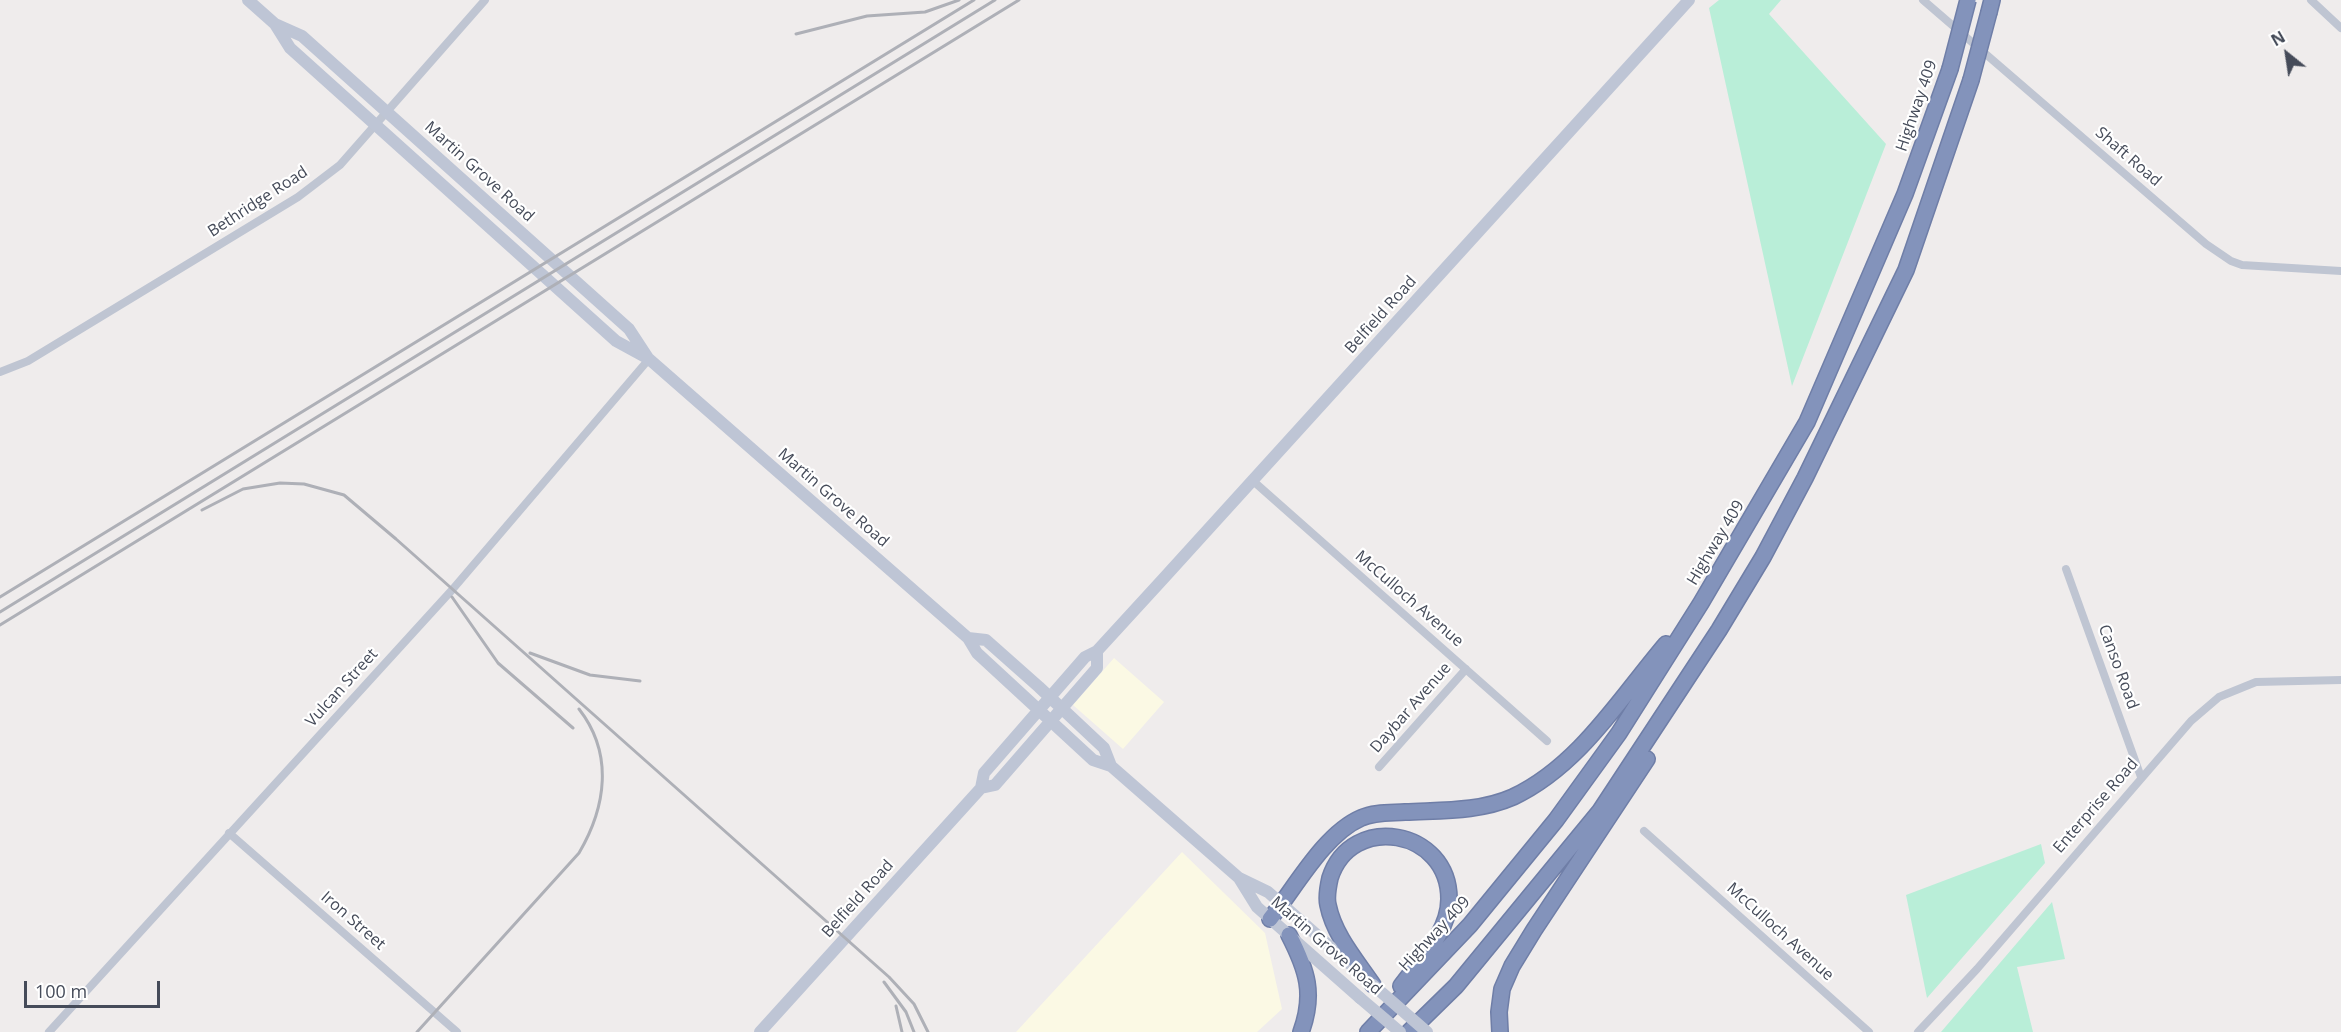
<!DOCTYPE html>
<html>
<head>
<meta charset="utf-8">
<style>
	body { margin:0 }
	#map { position:relative; width:2341px; height:1032px; overflow:hidden; background:#efecec; font-family:"Open Sans",sans-serif }
	canvas { display:block }
	.north { position:absolute; left:2257px; top:24px; width:60px; height:60px; -webkit-text-stroke:4px #fff; paint-order:stroke; rotate:330deg; font-size:16px; font-weight:700; line-height:24px; text-align:center; color:#454b59 }
	.north::after { content:''; display:block; margin:auto; width:21px; height:27px; background:#454b59; clip-path:polygon(50% 0,100% 100%,50% 72%,0 100%) }
	.scale { position:absolute; left:24px; top:981px; width:136px; height:27px; box-sizing:border-box; border:3px solid #454b59; border-top:0; padding-left:8px; font-size:18px; line-height:21px; white-space:nowrap; color:#454b59; -webkit-text-stroke:4px #fff; paint-order:stroke }
</style>
</head>
<body>
<div id="map">
<canvas width="2341" height="1032"></canvas>
<div class="north">N</div>
<div class="scale">100 m</div>
</div>
<script>
const ctx = document.querySelector('canvas').getContext('2d');
ctx.lineJoin = 'round';
function fillPath(path, color) {
  ctx.fillStyle = color;
  ctx.fill(path, 'evenodd');
}
function stroke(path, color, width, dash) {
  ctx.strokeStyle = color;
  ctx.lineWidth = width;
  ctx.lineCap = dash ? 'butt' : 'round';
  ctx.setLineDash(dash || []);
  ctx.stroke(path);
}
function label(font, color, halo, rows, align = 'center') {
  ctx.font = font + ' "Open Sans",sans-serif';
  ctx.lineWidth = 4.5;
  ctx.setLineDash([]);
  ctx.textBaseline = 'middle';
  ctx.strokeStyle = halo;
  ctx.fillStyle = color;
  for (const [text, x, y, turn = 0] of rows) {
    ctx.save();
    ctx.translate(x, y);
    ctx.rotate((+turn || 0) * Math.PI / 180);
    ctx.textAlign = isNaN(turn) ? turn : align;
    if (halo) ctx.strokeText(text, 0, 0);
    ctx.fillText(text, 0, 0);
    ctx.restore();
  }
}
const commercial = new Path2D(`
	M1114,658L1164,702L1123,749L1073,705Z
	M1182,852L1265,933L1282,1009L1257,1032H1016Z`);
const green = new Path2D(`
	M1719,0H1781L1769,14L1886,144L1792,386L1709,8Z
	M2041,844L2045,863L1927,998L1906,895Z
	M2052,902L2065,959L2017,967L2033,1032H1941Z`);
const street = new Path2D(`
	M1923,0L2206,244L2231,261L2242,265L2341,271
	M2311,0L2341,28
	M0,372L28,361L298,197L340,165L485,0
	M1252,480L1547,741
	M2066,569L2141,777
	M1379,767L1466,669
	M1644,831L1869,1032
	M229,833L457,1032
	M49,1032L452,590L649,359
	M1918,1032L1977,969L2191,721L2219,697L2256,682L2341,680`);
const secondary = new Path2D(`
	M248,0L275,24L290,48L616,341L649,359L968,638L977,653L1093,760L1111,766L1239,878L1257,907L1360,998
	M275,24L302,36L629,329L648,358
	M968,638L986,640L1039,687L1104,748L1111,766
	M981,788L995,785L1097,668V651
	M1239,878L1268,892L1359,972
	M760,1032L981,788L984,773L1085,657L1097,651L1163,579L1689,0`);
const highway = new Path2D(`
	M1989,12L1992,0
	M1270,919C1295,888 1324,834 1361,818C1374,812 1391,813 1405,812C1441,810 1479,812 1513,797C1579,766 1620,698 1666,644
	M1289,935C1307,970 1315,994 1301,1032
	M1373,985C1356,960 1334,935 1328,905C1326,897 1328,887 1330,878C1351,812 1449,829 1449,899C1449,933 1419,961 1401,986
	M1368,1032L1470,925L1556,820L1619,733L1701,603L1807,422L1905,194L1950,69
	M1409,1032L1456,986L1600,811L1719,630L1763,557L1805,478L1906,270L1971,80
	M1500,1032L1499,1012L1502,989L1512,966L1534,930L1647,759`);
const rail = new Path2D(`
	M796,34L867,16L925,12L959,0
	M202,510L243,489L280,483L304,484L344,495L396,539L889,977L914,1004L928,1032
	M0,597L974,0
	M452,597L498,663L573,728
	M0,612L995,0
	M0,625L1019,0
	M530,653L590,675L640,681
	M884,982L906,1012L914,1032
	M896,1006L902,1032
	M417,1032L579,853C606,807 614,754 579,709`);
const secondaryBridge = new Path2D(`
	M1373,985L1427,1032
	M1360,998L1400,1032`);
const highwayBridge = new Path2D(`
	M1950,69L1968,0
	M1971,80L1989,12`);
const streetNames = [
	["Highway 409",1917,106,-71],
	["Shaft Road",2128,157,41],
	["Martin Grove Road",479,172,42],
	["Bethridge Road",258,202,-33],
	["Belfield Road",1381,315,-48],
	["Martin Grove Road",833,498,41],
	["Highway 409",1716,543,-59],
	["McCulloch Avenue",1409,599,41],
	["Canso Road",2118,667,70],
	["Vulcan Street",342,688,-48],
	["Daybar Avenue",1411,708,-49],
	["Enterprise Road",2096,806,-49],
	["Belfield Road",858,899,-48],
	["Iron Street",353,921,41],
	["McCulloch Avenue",1780,932,42],
	["Highway 409",1435,934,-47],
	["Martin Grove Road",1326,946,41]
];
fillPath(commercial, '#fbf9e4');
fillPath(green, '#b9eed8');
stroke(highway, '#6f7ea7', 18);
stroke(street, '#bfc5d2', 8);
stroke(secondary, '#bec5d5', 12);
stroke(highway, '#8393bb', 15);
stroke(rail, '#aeb0b7', 3);
stroke(highwayBridge, '#6f7ea7', 18, []);
stroke(secondaryBridge, '#bec5d5', 12);
stroke(highwayBridge, '#8393bb', 15);
label('16px', '#454b59', '#fff', streetNames);
</script>
</body>
</html>
